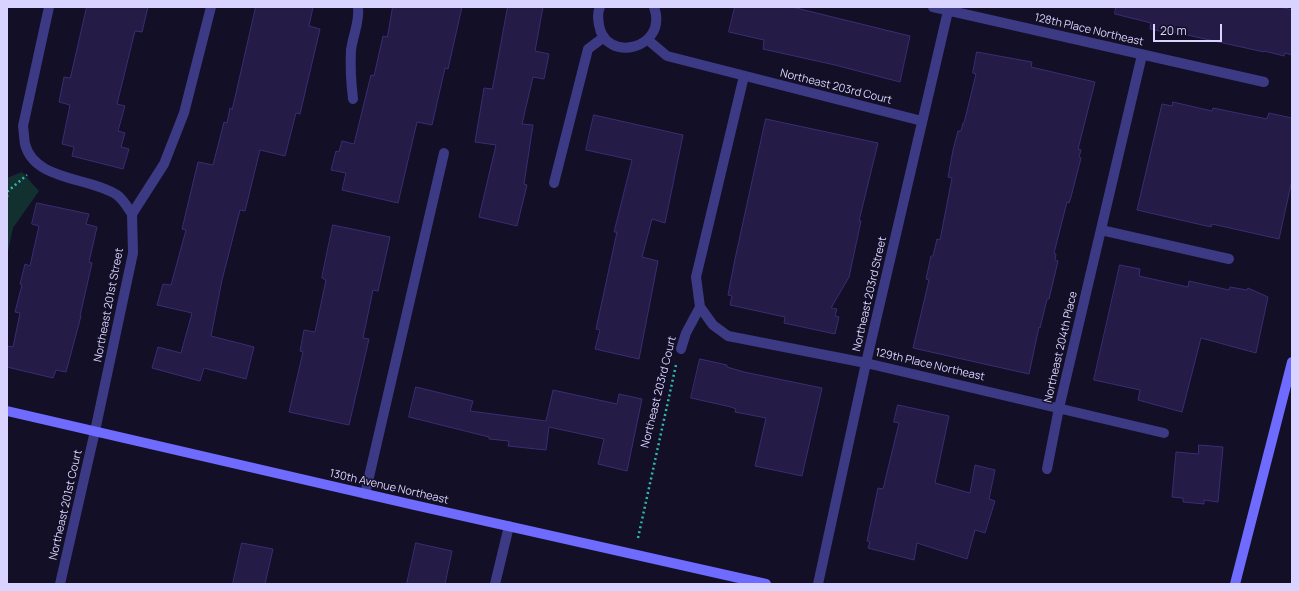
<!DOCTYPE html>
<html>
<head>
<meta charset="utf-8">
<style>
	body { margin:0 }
	#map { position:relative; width:1299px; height:591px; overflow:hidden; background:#130f26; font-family:Manrope,sans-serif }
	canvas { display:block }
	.frame { position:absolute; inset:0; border:8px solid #d9d4ff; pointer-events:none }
	.scale { position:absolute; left:1153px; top:24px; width:69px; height:18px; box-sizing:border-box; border:2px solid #d9d4ff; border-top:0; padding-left:5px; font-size:12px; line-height:14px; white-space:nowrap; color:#d9d4ff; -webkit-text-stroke:3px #130f26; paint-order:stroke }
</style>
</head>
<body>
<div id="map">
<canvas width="1299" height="591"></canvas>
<div class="frame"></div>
<div class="scale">20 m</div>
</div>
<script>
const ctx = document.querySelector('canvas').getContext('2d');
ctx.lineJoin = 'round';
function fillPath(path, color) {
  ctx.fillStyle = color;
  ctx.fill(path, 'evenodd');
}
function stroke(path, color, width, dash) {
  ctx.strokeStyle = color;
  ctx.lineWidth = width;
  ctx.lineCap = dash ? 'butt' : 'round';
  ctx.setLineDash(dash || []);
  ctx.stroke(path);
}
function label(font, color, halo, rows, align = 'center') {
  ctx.font = font + ' Manrope,sans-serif';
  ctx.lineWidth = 3;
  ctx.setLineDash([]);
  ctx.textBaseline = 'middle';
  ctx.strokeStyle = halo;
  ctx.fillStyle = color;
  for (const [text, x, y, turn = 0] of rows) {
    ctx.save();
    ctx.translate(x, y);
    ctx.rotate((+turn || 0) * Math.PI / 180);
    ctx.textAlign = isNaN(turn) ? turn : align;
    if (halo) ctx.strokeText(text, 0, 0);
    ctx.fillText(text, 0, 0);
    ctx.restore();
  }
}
const green = new Path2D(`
	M22,172L39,191L13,228L7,256V178Z`);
const building = new Path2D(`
	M87,7H148L142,32L135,31L117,104L125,106L118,131L125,133L121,147L129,149L123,169L72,156L74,147L62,144L70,105L59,102L64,77L70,78Z
	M256,7H313L309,26L320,29L300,114L296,113L285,156L260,150L245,211L240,210L222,280L211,336L254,347L246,379L204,368L200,381L152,368L158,347L181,353L192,313L157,305L163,284L171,285L186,230L182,229L198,162L213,165L224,122L227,123L230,108L232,109Z
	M393,7H462L448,69L445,68L432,125L417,122L398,203L342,190L346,173L331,170L336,151L339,152L342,141L354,144L371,75L374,76L383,36L387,37Z
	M508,7H543L535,51L549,54L544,79L533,77L522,124L533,125L524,184L527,185L517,226L479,217L496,145L475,142L484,88L492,89Z
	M735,7H792L910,36L900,82L835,65L763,49L764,40L729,32Z
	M1116,7H1280L1292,10V55L1285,53L1284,56L1264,51V52L1169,31V33L1150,29L1151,23L1115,14Z
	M977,52L1032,62L1031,67L1095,82L1078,149L1081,150L1079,157L1081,158L1071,197L1069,203L1067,202L1054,253L1056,254L1055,260L1058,261L1049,299H1047L1040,328L1039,327L1029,374L913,348L929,280L926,279L931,256H933L937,239L940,240L952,178L948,177L953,150L958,131H961L963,123H964L976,74L973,73Z
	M1173,102L1212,111L1213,108L1267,119L1269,113L1292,118V180L1279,239L1212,224L1211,227L1137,210L1162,104L1172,106Z
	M594,115L683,135L665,223L652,219L642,257L658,261L639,359L595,349L600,330L596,329L617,232H614L632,160L586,150Z
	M766,119L878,143L859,221H861L849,277L831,308L837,309L835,316L839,317L835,334L784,323L785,317L730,305L732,296L728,295L735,259Z
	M37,203L89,214L86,224L97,227L89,262L92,263L80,316H81L66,372L56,370L53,378L7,367V346L13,347L20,313L15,312L22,285L20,284L25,264L30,266L39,226L32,224Z
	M333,225L390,237L378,291L373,290L363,338L369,339L349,425L289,412L303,352L300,351L304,330L315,332L326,280L322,278Z
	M1120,265L1140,269L1139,276L1188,287L1189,281L1229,290L1230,287L1247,290L1248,288L1268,297L1256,353L1201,338L1182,412L1138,400L1140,390L1094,380Z
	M700,359L727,365V367L744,372L822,388L802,476L755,466L766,418L735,412L736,409L731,407L691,398Z
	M416,387L473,401L470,411L546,421L553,390L617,404L619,394L642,399L627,471L598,464L604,439L549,427L546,450L508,446L509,441L489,439V437L409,417Z
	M898,405L949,416L935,483L970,493L975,465L995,470L989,499L995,501L985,533L975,530L967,559L917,543L914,560L868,548L870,542L867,541L878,488L883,489L899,423L894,422Z
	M1199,445L1223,447L1218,502L1204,500V504L1183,502V498L1172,497L1176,452L1198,454Z
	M242,543L273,549L265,584H233Z
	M416,543L452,551L445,584H407Z`);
const path = new Path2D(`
	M7,197L8,191L27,175
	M638,538L676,365`);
const lane = new Path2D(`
	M353,99C351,82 350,67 351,50C353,35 360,21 358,7
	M554,183L588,49L604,37`);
const street = new Path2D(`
	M49,7L23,126C24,132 24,139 25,144C34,181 90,177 117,195C123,199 128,208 132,214
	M600,7C597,13 598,19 599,25C605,64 669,49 654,7
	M933,7L1264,82
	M648,40L667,56L922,121
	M1101,230L1229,259
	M700,307L713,325L728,336L866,363L1164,433
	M681,349L686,333L700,307L696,277L744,76
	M1047,469L1059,408L1142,55
	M365,494L444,153
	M60,584L95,431L133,253L132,214L164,164L184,113L211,7
	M495,584L509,526
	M818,584L866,363L948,11`);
const secondary = new Path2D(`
	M7,411L414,505L766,584
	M1235,584L1292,362`);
const streetNames = [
	["128th Place Northeast",1089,30,13],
	["Northeast 203rd Court",836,87,14],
	["Northeast 203rd Street",870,294,-77],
	["Northeast 201st Street",109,305,-79],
	["Northeast 204th Place",1061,347,-77],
	["129th Place Northeast",930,365,13],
	["Northeast 203rd Court",659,392,-76],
	["130th Avenue Northeast",389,487,13],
	["Northeast 201st Court",66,505,-77]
];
fillPath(green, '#12302f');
fillPath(building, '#241b47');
stroke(building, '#3b2d73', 1);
stroke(path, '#2fb8b0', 2.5, [2, 3]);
stroke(lane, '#3d3a85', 10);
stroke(street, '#3d3a85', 10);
stroke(secondary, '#6f6bff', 10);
label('11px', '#d9d4ff', '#130f26', streetNames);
</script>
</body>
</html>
